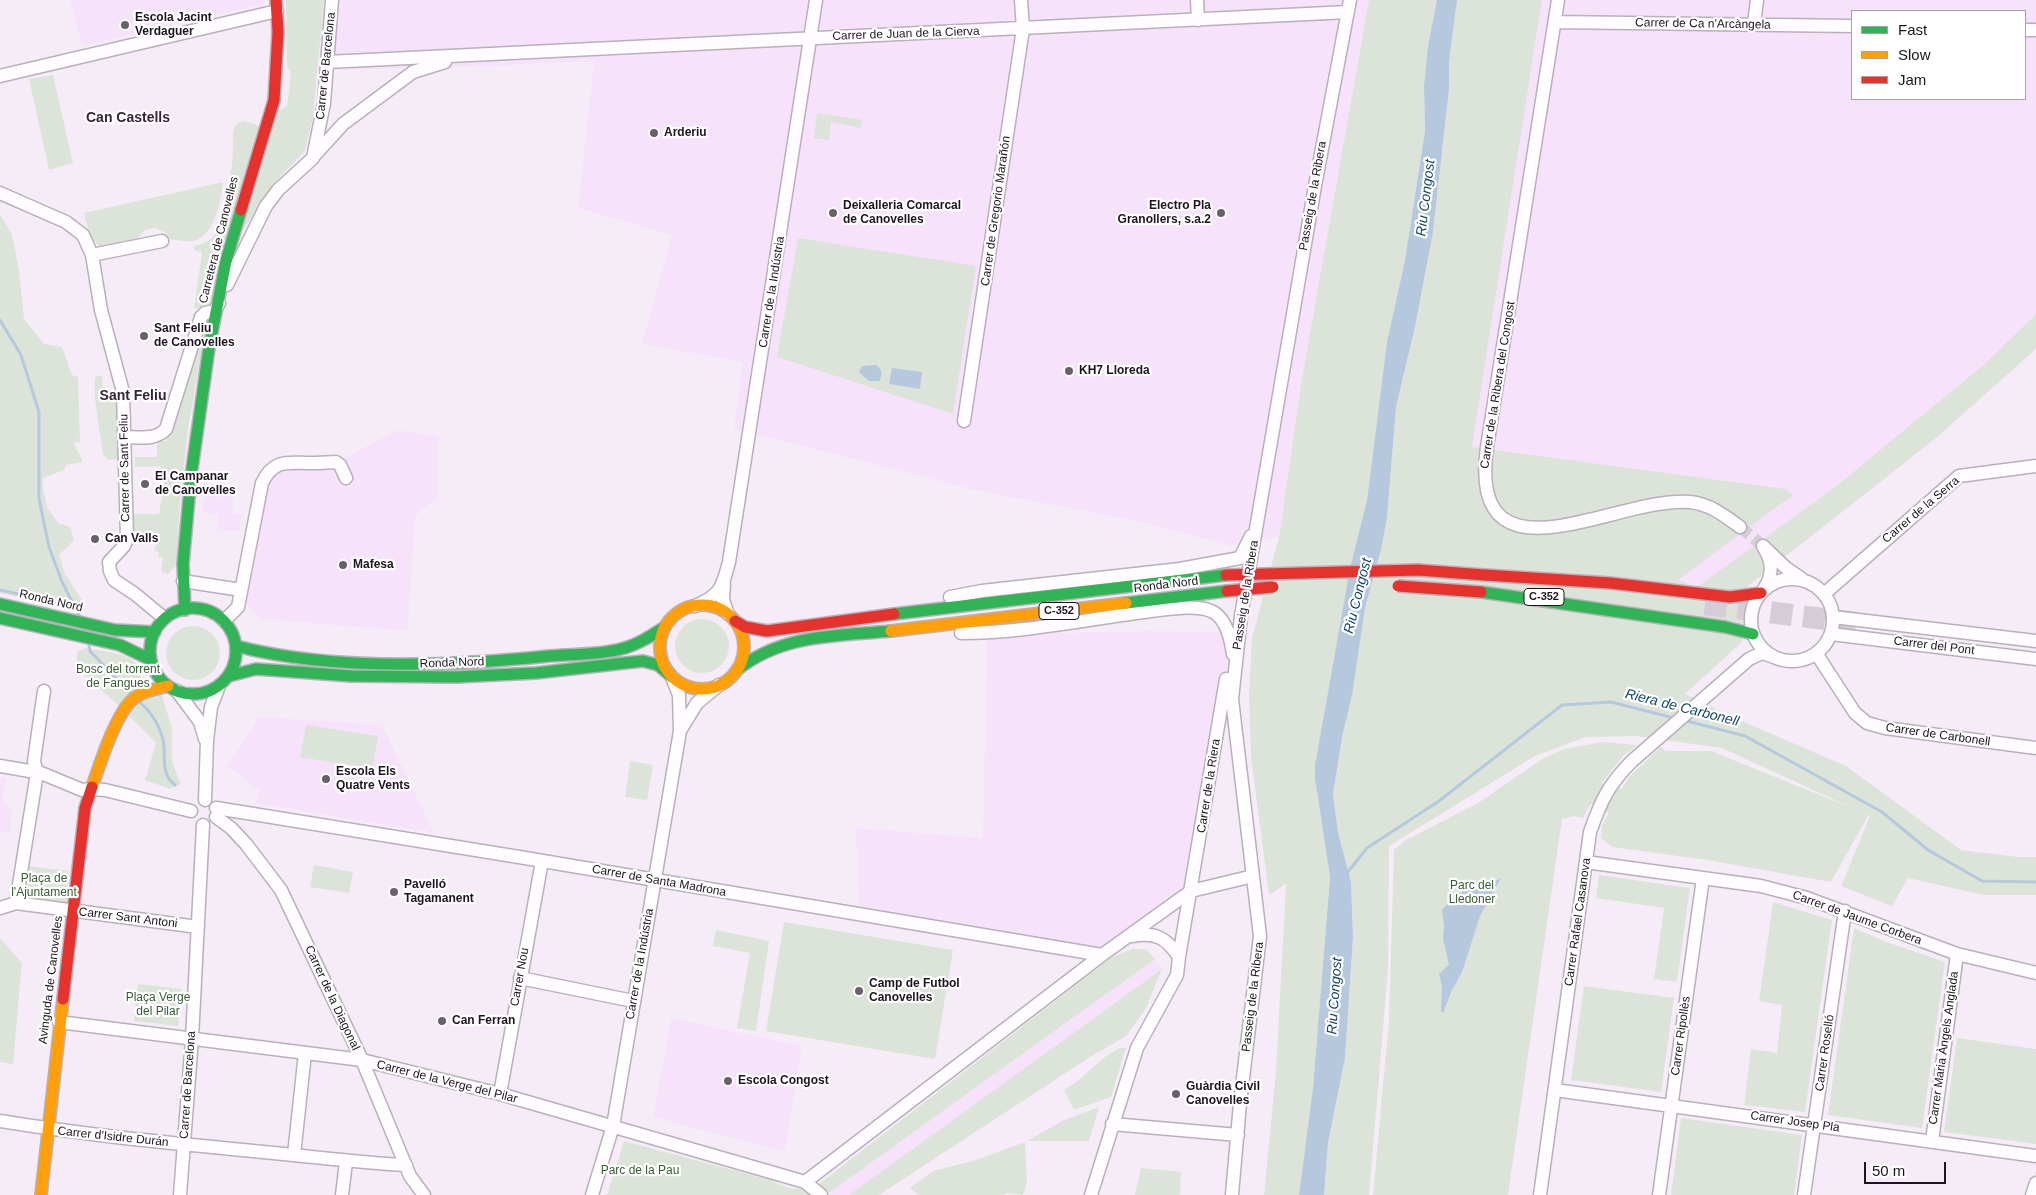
<!DOCTYPE html>
<html>
<head>
<meta charset="utf-8">
<style>
	body { margin:0 }
	#map { position:relative; width:2036px; height:1195px; overflow:hidden; background:#f6ecf8; font-family:Helvetica,sans-serif }
	canvas { display:block }
	.legend { position:absolute; left:1851px; top:10px; width:175px; height:90px; box-sizing:border-box; background:#fff; border:1px solid #a5a1a5; margin:0; padding:6px 9px; list-style:none; font-size:15px; color:#1d141f }
	.legend li { display:flex; align-items:center; gap:10px; height:25px }
	.legend b { width:25px; border:1px solid #a5a1a5 }
	.scale { position:absolute; left:1864px; top:1162px; width:82px; height:22px; box-sizing:border-box; border:2px solid #1d141f; border-top:0; padding-left:6px; font-size:15px; line-height:18px; white-space:nowrap; color:#1d141f; -webkit-text-stroke:4px #fff; paint-order:stroke }
</style>
</head>
<body>
<div id="map">
<canvas width="2036" height="1195"></canvas>
<ul class="legend">
<li><b style="height:6px;background:#30b455"></b>Fast</li>
<li><b style="height:6px;background:#ff9f0a"></b>Slow</li>
<li><b style="height:6px;background:#e5322d"></b>Jam</li>
</ul>
<div class="scale">50 m</div>
</div>
<script>
const ctx = document.querySelector('canvas').getContext('2d');
ctx.lineJoin = 'round';
function fillPath(path, color) {
  ctx.fillStyle = color;
  ctx.fill(path, 'evenodd');
}
function stroke(path, color, width, dash) {
  ctx.strokeStyle = color;
  ctx.lineWidth = width;
  ctx.lineCap = dash ? 'butt' : 'round';
  ctx.setLineDash(dash || []);
  ctx.stroke(path);
}
function label(font, color, halo, rows, align = 'center') {
  ctx.font = font + ' Helvetica,sans-serif';
  ctx.lineWidth = 4.5;
  ctx.setLineDash([]);
  ctx.textBaseline = 'middle';
  ctx.strokeStyle = halo;
  ctx.fillStyle = color;
  for (const [text, x, y, turn = 0] of rows) {
    ctx.save();
    ctx.translate(x, y);
    ctx.rotate((+turn || 0) * Math.PI / 180);
    ctx.textAlign = isNaN(turn) ? turn : align;
    if (halo) ctx.strokeText(text, 0, 0);
    ctx.fillText(text, 0, 0);
    ctx.restore();
  }
}
const built = new Path2D(`
	M70,0H264V4L82,46Z
	M324,0H1369L1302,378L1279,537L1231,546L1141,522L975,490L734,429L743,362L642,344L672,235L578,208L594,61L464,67L318,70Z
	M1542,0H2036V314L1982,366L1835,487L1697,587L1678,580L1793,495L1786,489L1472,448ZM1852,11H2025V99H1852Z
	M398,430L439,437V496L415,516L408,631L260,619L246,604L272,468L336,462Z
	M205,488L234,490L233,514L242,515L239,531H217L218,515L202,512Z
	M1149,631L1229,632L1228,666L1191,891L1102,955L859,915L856,828L983,838L987,635Z
	M259,717L382,725L434,833L256,803L259,790L250,785L239,773L227,767Z
	M0,778L7,779L2,798L12,809L10,832L0,831Z
	M1155,959L1162,969L850,1195H826Z
	M671,1018L802,1046L785,1152L653,1117Z`);
const green = new Path2D(`
	M286,0H324L313,117L305,151L276,181L242,232L278,111L287,106L291,72L287,66Z
	M1369,0H1437L1428,46L1424,86L1425,131L1405,260L1387,342L1367,500L1350,568L1315,765V779L1330,877L1313,1088L1299,1195H1264L1276,1071L1286,884L1269,895L1251,757L1249,693L1252,638L1279,537L1302,378Z
	M1457,0H1542L1472,447L1786,489L1793,495L1678,580L1697,587L1835,487L1982,366L2036,314V349L1936,438L1748,586L1742,642L1685,694L1737,719L1846,766L1961,850L2018,857H2036V895H1984L1908,878L1892,906L1841,886L1870,816L1865,814L1868,816L1864,823L1831,882L1707,860L1612,847L1601,838L1602,825L1609,813L1591,804L1583,818L1574,816L1562,819L1508,1195H1373L1389,1020L1394,850L1404,841L1478,803L1542,759L1564,749L1603,742L1637,745L1623,756L1602,783L1622,789L1630,776L1661,747L1666,751H1711L1852,808L1722,748L1636,736L1586,737L1535,756L1389,846L1388,969L1369,1195H1324L1328,1143L1345,1058L1353,937L1351,882L1338,832L1333,794L1365,608L1381,550L1387,518L1396,407L1415,327L1433,232L1449,89V63Z
	M53,75L73,163L49,170L29,79Z
	M817,113L863,120L861,128L831,122L829,140L814,138Z
	M245,121L263,127L211,307L194,309L202,252L194,250V246C200,245 207,242 212,238C226,224 232,169 233,149C233,139 231,132 237,123Z
	M223,182C221,200 215,235 194,241C187,242 177,240 170,239L165,232L155,228L145,230L138,238L101,247C90,241 87,225 84,213Z
	M0,214L12,235L19,270L24,319L44,344L62,347L72,375L78,377L80,442L74,443L83,462L66,465L64,470L43,478V488L47,507L58,523L70,527L74,540L59,555L65,574L82,600L71,609L0,593Z
	M798,238L976,266L953,414L777,357Z
	M207,321L188,429L181,490L176,566L168,574L161,572L163,558L158,557L159,552L154,551L156,544L133,537L134,526L131,514H159L164,482L160,481L161,466L135,467V457H157V441H166L173,425Z
	M96,376H102L103,391L117,390L118,459L108,460L103,454C101,436 91,390 96,376Z
	M675 646a27 27 0 1 1 54 0a27 27 0 1 1-54 0Z
	M166 653a27 27 0 1 1 54 0a27 27 0 1 1-54 0Z
	M86,648C103,652 141,652 139,675L162,696L172,728V762L181,784L170,789L145,780L156,743L116,703L77,669V652Z
	M306,725L378,736L372,769L300,757Z
	M630,761L653,765L647,800L625,797Z
	M314,865L353,872L349,893L310,887Z
	M27,866L68,871L67,906L20,901Z
	M1599,875L1690,888L1677,982L1654,979L1664,908L1596,898Z
	M1773,902L1832,920L1805,1112L1744,1105L1751,1049L1777,1053L1782,1005L1759,1001Z
	M784,922L953,950L935,1059L766,1031Z
	M1854,928L1884,941L1945,962L1922,1128L1828,1115Z
	M716,930L769,941L756,1031L737,1028L750,953L713,946Z
	M0,938L22,963L13,1064L0,1062Z
	M1132,949H1146L1155,959L826,1195H607L624,1141L770,1180L788,1188L811,1190L1111,958Z
	M1162,969L1145,1010L1126,1036L1090,1057L879,1195H849Z
	M138,984L182,989L178,1026L134,1021Z
	M1584,986L1674,998L1661,1092L1571,1080Z
	M1957,1038L2036,1049V1144L1944,1132Z
	M1120,1048H1126L1111,1097L1074,1110L1064,1090C1085,1079 1099,1057 1120,1048Z
	M1099,1107L1089,1141H1027L1062,1121Z
	M1681,1118L1802,1135L1794,1195H1671Z
	M1025,1142L1027,1182L1023,1195L1006,1193L1005,1195H919L910,1188L933,1171L973,1161Z
	M1141,1168L1181,1172L1180,1195H1135Z`);
const water = new Path2D(`
	M1437,0H1457L1449,63V89L1433,232L1415,327L1396,407L1387,518L1381,550L1365,608L1352,695L1343,733L1333,794L1338,832L1351,882L1353,937L1345,1058L1328,1143L1324,1195H1299L1313,1088L1330,877L1315,779V765L1350,568L1367,500L1387,342L1405,260L1425,131L1424,86L1428,46Z
	M876,365C882,369 883,375 879,381H869L859,372L862,366Z
	M892,368L922,372L920,389L889,384Z
	M1501,878L1480,916L1462,972L1451,992L1443,1013L1441,1011L1442,987L1439,974L1449,964L1443,939L1444,927L1442,910C1446,905 1464,889 1470,887C1480,883 1490,884 1501,878Z`);
const stream = new Path2D(`
	M0,320L21,355L39,412V499L49,547L62,582L79,615
	M0,590L77,607
	M89,645L90,651L130,693
	M140,702C150,711 158,723 162,736C168,753 158,772 175,785
	M1683,720L1745,736L1882,812L1928,850L1982,881L2036,882
	M1347,873L1367,848L1439,801L1562,705L1611,702L1674,718`);
const streetTunnel = new Path2D(`
	M1740,527L1763,546`);
const highwayTunnel = new Path2D(`
	M1705,604L1856,623`);
const street = new Path2D(`
	M1197,0L1198,20
	M1558,0L1487,447C1467,593 1619,495 1690,502C1710,504 1725,516 1740,527
	M1555,22L1852,26
	M1754,24L1757,0
	M2025,30H2036
	M327,62L1348,12
	M0,76L277,11
	M313,157L343,124L413,72L445,62
	M0,193L66,222L83,235L92,255L101,310L123,392L127,539L124,546L109,562L110,571L114,580L135,594L164,618
	M92,255L162,241
	M227,285L266,206L278,190L313,158L324,103L332,0
	M964,421L1023,29L1021,0
	M124,437C138,437 155,441 166,429L201,317L205,313L215,311L219,303
	M1763,546L1786,568L1802,579
	M1764,548C1773,562 1773,575 1764,589
	M1751 620a41 41 0 1 1 82 0a41 41 0 1 1-82 0Z
	M183,581L241,590
	M724,584L723,600L728,614
	M1824,594L1959,476L2036,466
	M950,597L982,591L1180,569L1240,558L1251,536
	M695,606C721,595 722,588 729,562L816,0
	M1833,617L2036,641
	M224,621L238,607L262,483C275,456 291,464 316,463C323,463 329,462 336,462L340,465L346,478
	M961,633C1019,633 1078,621 1136,613C1156,611 1193,603 1211,611C1226,617 1231,640 1233,654
	M1831,634L2036,659
	M1816,653L1855,713L1867,723L1885,728L2036,748
	M177,691L200,722L205,739
	M681,729L697,703L719,685
	M0,766L41,773L82,790L91,789L105,790L191,811
	M205,800L207,740L211,707L219,686
	M216,808L519,857L1102,955
	M216,817L231,828L246,844L281,890L362,1060L410,1176L424,1195
	M1586,862L1761,886L1807,898L1957,954L2036,973
	M16,903L37,773L34,761L44,691
	M0,908L16,903L198,927
	M1179,957L1226,679
	M520,978L633,1001
	M59,1022L362,1060L500,1094L805,1182L821,1195
	M1555,1090L2036,1156
	M500,1094L542,861
	M0,1121C90,1136 182,1144 273,1153C317,1157 361,1163 406,1165
	M1112,1124L1238,1135
	M1932,1141L1957,954
	M294,1155L305,1053
	M805,1182L1102,955L1191,891L1253,876
	M180,1195L192,1039L203,825
	M342,1195L346,1162
	M592,1195L613,1126L680,731L679,695L672,677
	M1091,1195L1137,1048L1177,975L1179,957C1166,937 1155,932 1132,936
	M1232,1195L1240,1103L1260,936L1232,699L1241,616L1315,186L1350,0
	M1540,1195L1590,832C1601,801 1608,785 1632,761L1749,659L1762,653L1774,657
	M1659,1195L1703,878
	M1804,1195L1845,911
	M2032,1195L2036,1183`);
const fast = new Path2D(`
	M1481,592L1725,627L1753,634
	M1126,603L1227,591
	M0,604L115,630L155,632
	M150 651a43 43 0 1 1 86 0a43 43 0 1 1-86 0Z
	M185,610L183,564L191,476L209,348L226,261L241,210
	M894,614L1226,575
	M0,618L120,645L151,660
	M236,646C331,671 452,666 549,656C573,654 598,655 621,649C637,645 651,636 665,627
	M737,670C782,634 836,636 891,631
	M229,676L256,669L351,676L456,677L536,673L643,661L658,665L672,677`);
const slow = new Path2D(`
	M660 647a42 42 0 1 1 84 0a42 42 0 1 1-84 0Z
	M891,631L1126,603
	M92,787C100,764 115,716 132,700C142,691 156,689 168,686
	M41,1195L63,999`);
const jam = new Path2D(`
	M241,210L274,100L278,32L276,0
	M1485,575L1610,583L1730,597L1761,593
	M735,621L745,627L767,631L894,614
	M63,999L85,808L92,787`);
const jamBridge = new Path2D(`
	M1226,575L1418,570L1485,575
	M1398,586L1481,592
	M1227,591L1273,587`);
const markers = [
	[125,25,5,"#69606b"],
	[654,133,5,"#69606b"],
	[833,213,5,"#69606b"],
	[1221,213,5,"#69606b"],
	[144,336,5,"#69606b"],
	[1069,371,5,"#69606b"],
	[145,484,5,"#69606b"],
	[95,539,5,"#69606b"],
	[343,565,5,"#69606b"],
	[326,779,5,"#69606b"],
	[394,892,5,"#69606b"],
	[859,991,5,"#69606b"],
	[442,1021,5,"#69606b"],
	[728,1081,5,"#69606b"],
	[1176,1094,5,"#69606b"]
];
const shields = [
	[1544,597,40],
	[1059,611,40]
];
const shieldNames = [
	["C-352",1544,597],
	["C-352",1059,611]
];
const poiNames = [
	["Escola Jacint",135,18],
	["Verdaguer",135,32],
	["Arderiu",664,133],
	["Deixalleria Comarcal",843,206],
	["de Canovelles",843,220],
	["Electro Pla",1211,206,"right"],
	["Granollers, s.a.2",1211,220,"right"],
	["Sant Feliu",154,329],
	["de Canovelles",154,343],
	["KH7 Lloreda",1079,371],
	["El Campanar",155,477],
	["de Canovelles",155,491],
	["Can Valls",105,539],
	["Mafesa",353,565],
	["Escola Els",336,772],
	["Quatre Vents",336,786],
	["Pavelló",404,885],
	["Tagamanent",404,899],
	["Camp de Futbol",869,984],
	["Canovelles",869,998],
	["Can Ferran",452,1021],
	["Escola Congost",738,1081],
	["Guàrdia Civil",1186,1087],
	["Canovelles",1186,1101]
];
const streetNames = [
	["Carrer de Ca n'Arcàngela",1703,24,1],
	["Carrer de Juan de la Cierva",906,34,-2],
	["Carrer de Barcelona",326,66,-84],
	["Passeig de la Ribera",1313,196,-80],
	["Carrer de Gregorio Marañón",996,211,-82],
	["Carretera de Canovelles",219,240,-76],
	["Carrer de la Indústria",772,292,-81],
	["Carrer de la Ribera del Congost",1498,385,-81],
	["Carrer de Sant Feliu",125,468,-91],
	["Carrer de la Serra",1921,510,-40],
	["Ronda Nord",1166,585,-7],
	["Passeig de la Ribera",1246,595,-81],
	["Ronda Nord",51,601,13],
	["Carrer del Pont",1934,646,7],
	["Ronda Nord",452,663,-2],
	["Carrer de Carbonell",1938,735,8],
	["Carrer de la Riera",1209,786,-81],
	["Carrer de Santa Madrona",659,881,10],
	["Carrer Sant Antoni",128,918,7],
	["Carrer de Jaume Corbera",1857,918,20],
	["Carrer Rafael Casanova",1578,922,-82],
	["Carrer de la Indústria",640,964,-80],
	["Carrer Nou",520,977,-80],
	["Avinguda de Canovelles",51,980,-83],
	["Passeig de la Ribera",1253,997,-83],
	["Carrer de la Diagonal",332,998,65],
	["Carrer Ripollès",1681,1036,-82],
	["Carrer Maria Àngels Anglada",1944,1048,-82],
	["Carrer Roselló",1825,1053,-82],
	["Carrer de la Verge del Pilar",447,1082,14],
	["Carrer de Barcelona",188,1085,-86],
	["Carrer Josep Pla",1795,1122,8],
	["Carrer d'Isidre Durán",113,1137,6]
];
const parkNames = [
	["Bosc del torrent",118,670],
	["de Fangues",118,684],
	["Plaça de",44,879],
	["l'Ajuntament",44,893],
	["Parc del",1472,886],
	["Lledoner",1472,900],
	["Plaça Verge",158,998],
	["del Pilar",158,1012],
	["Parc de la Pau",640,1171]
];
const neighbourhoodNames = [
	["Can Castells",128,118],
	["Sant Feliu",133,396]
];
const waterNames = [
	["Riu Congost",1426,198,-83],
	["Riu Congost",1358,596,-76],
	["Riera de Carbonell",1682,708,14],
	["Riu Congost",1335,996,-86]
];
fillPath(built, '#f7e2fb');
fillPath(green, '#dce4da');
fillPath(water, '#b6c8dd');
stroke(stream, '#b6c8dd', 3);
stroke(streetTunnel, '#d5ccd7', 12, [12, 6]);
stroke(highwayTunnel, '#d5ccd7', 22, [22, 11]);
stroke(street, '#b8b0ba', 15);
stroke(fast, '#b8b0ba', 14);
stroke(slow, '#b8b0ba', 14);
stroke(jam, '#b8b0ba', 14);
stroke(street, '#fefcfe', 12);
stroke(fast, '#30b455', 11);
stroke(slow, '#ff9f0a', 11);
stroke(jam, '#e5322d', 11);
stroke(jamBridge, '#b8b0ba', 14, []);
stroke(jamBridge, '#e5322d', 11);
for (const [x, y, r, color] of markers) {
  const dot = new Path2D();
  dot.arc(x, y, r, 0, 2 * Math.PI);
  ctx.fillStyle = color;
  ctx.fill(dot);
  stroke(dot, '#fff', 2);
}
for (const [x, y, w] of shields) {
  const box = new Path2D();
  box.roundRect(x - w / 2, y - 8.5, w, 17, 4);
  ctx.fillStyle = '#fff';
  ctx.fill(box);
  stroke(box, '#1d141f', 1);
}
label('bold 11px', '#1d141f', null, shieldNames);
label('bold 12px', '#1d141f', '#fff', poiNames, 'left');
label('12px', '#1d141f', '#fff', streetNames);
label('12px', '#385d33', '#fff', parkNames);
label('bold 14px', '#37243b', '#fff', neighbourhoodNames);
label('italic 14px', '#124366', '#fff', waterNames);
</script>
</body>
</html>
